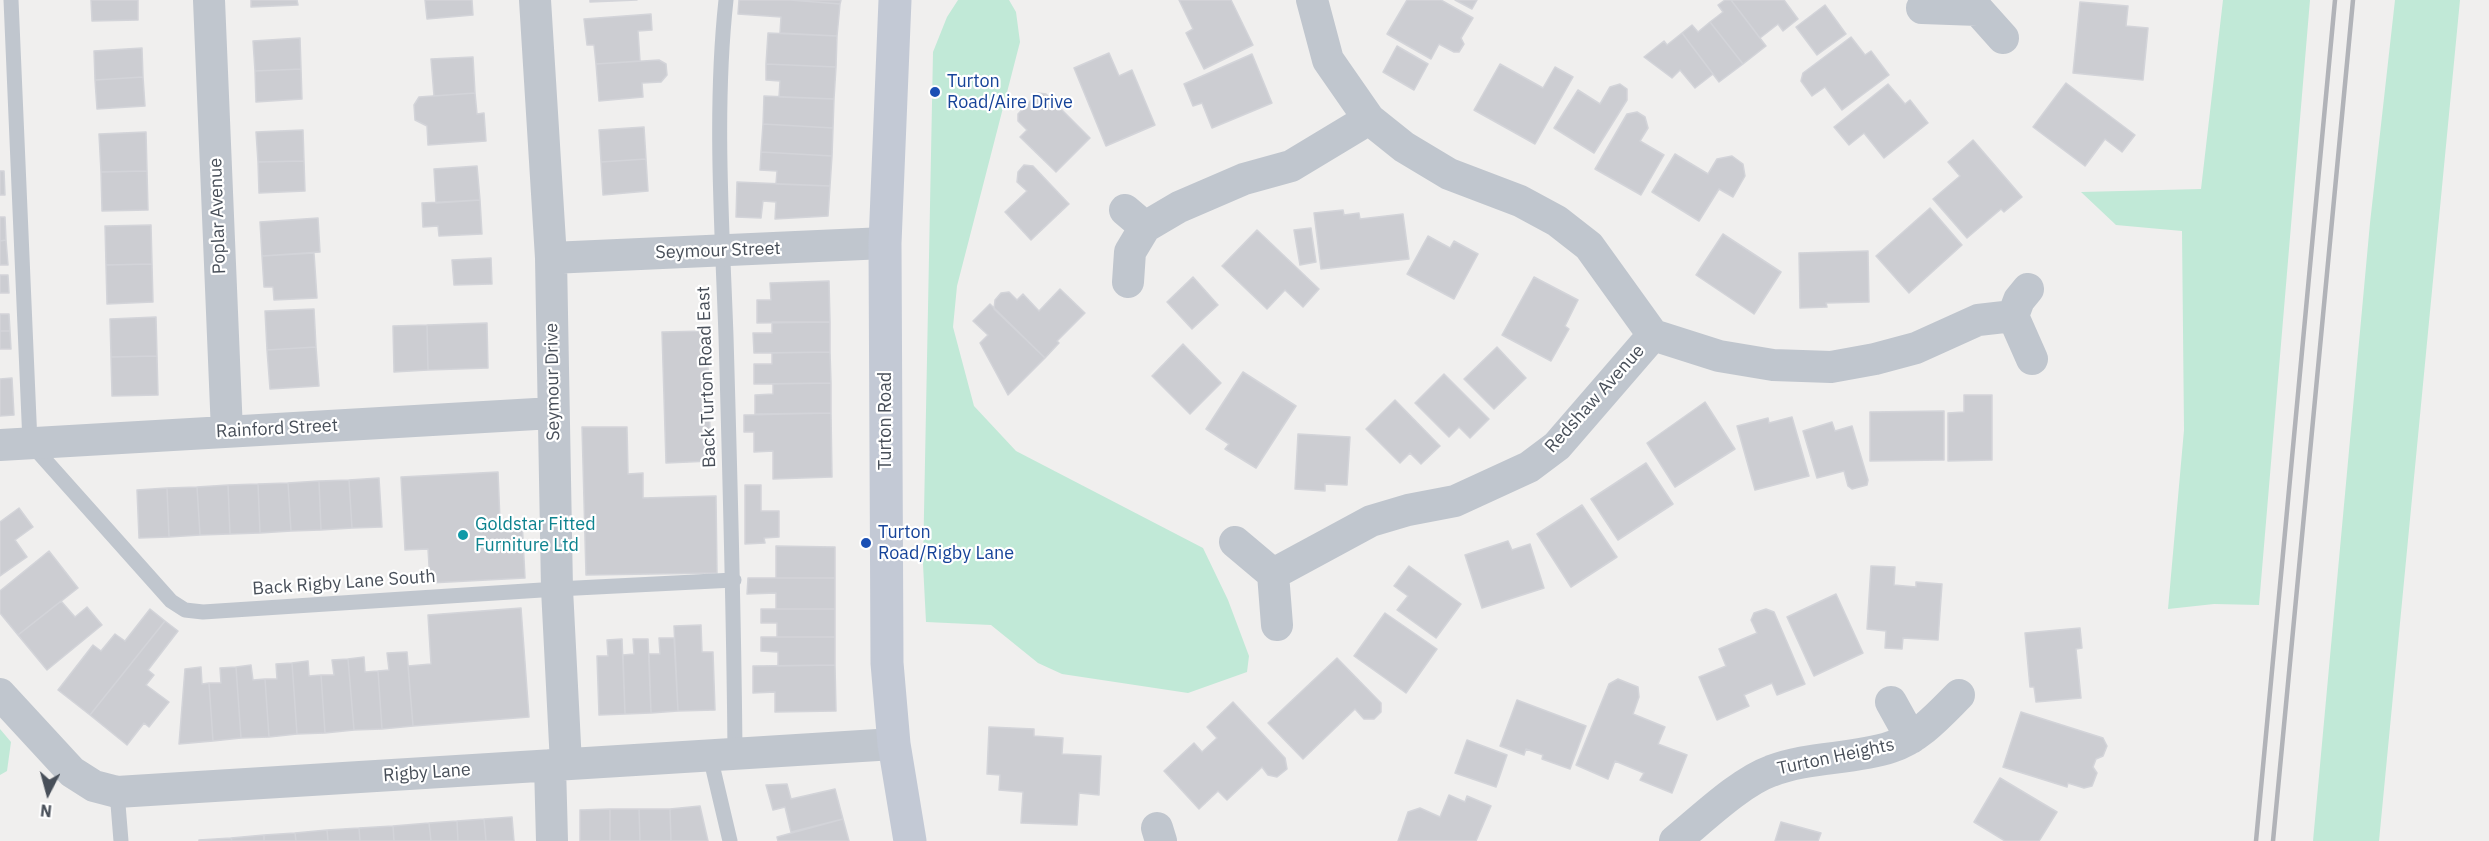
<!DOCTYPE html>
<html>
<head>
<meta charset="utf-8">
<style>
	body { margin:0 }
	#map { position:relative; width:2489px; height:841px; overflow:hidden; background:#f0efee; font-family:"IBM Plex Sans",sans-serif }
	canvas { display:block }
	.north { position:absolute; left:18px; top:763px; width:60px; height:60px; -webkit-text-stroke:4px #fff; paint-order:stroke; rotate:186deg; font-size:16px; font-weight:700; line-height:24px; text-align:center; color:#484f59 }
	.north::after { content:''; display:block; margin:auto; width:21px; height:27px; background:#484f59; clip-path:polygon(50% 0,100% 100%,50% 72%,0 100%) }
</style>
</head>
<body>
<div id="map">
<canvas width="2489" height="841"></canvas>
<div class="north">N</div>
</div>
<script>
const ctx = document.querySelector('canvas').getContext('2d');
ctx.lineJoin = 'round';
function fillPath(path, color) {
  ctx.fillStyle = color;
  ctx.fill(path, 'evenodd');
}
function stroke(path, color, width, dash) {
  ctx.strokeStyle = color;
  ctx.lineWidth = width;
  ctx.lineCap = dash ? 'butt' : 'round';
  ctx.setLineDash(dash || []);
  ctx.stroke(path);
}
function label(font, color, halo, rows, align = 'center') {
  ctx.font = font + ' "IBM Plex Sans",sans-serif';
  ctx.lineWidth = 4.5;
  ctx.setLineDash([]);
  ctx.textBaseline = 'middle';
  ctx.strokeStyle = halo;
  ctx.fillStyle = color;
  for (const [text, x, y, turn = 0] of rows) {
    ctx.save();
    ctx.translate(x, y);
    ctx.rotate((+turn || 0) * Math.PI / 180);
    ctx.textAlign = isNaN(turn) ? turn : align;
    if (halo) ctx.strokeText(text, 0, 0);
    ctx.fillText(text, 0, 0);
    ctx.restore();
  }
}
const green = new Path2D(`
	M958,0H1009L1016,12L1020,42L957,286L953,327L974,406L1016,451L1203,548L1228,600L1249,656L1247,672L1188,693L1062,674L1038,663L991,625L926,622L923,564L933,52L947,17Z
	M2223,0H2310L2259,605L2214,604L2168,609L2184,430L2182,231L2116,225L2081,192L2201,189Z
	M2395,0H2460L2379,841H2313L2370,223Z
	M0,729L11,742L7,771L0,775Z`);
const building = new Path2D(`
	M91,0H138V20L92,21Z
	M251,0H297L298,5L251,7Z
	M425,0H472L473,15L427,19Z
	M590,0H637L590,2Z
	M739,0H790L840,4L837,36L780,33L781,17L738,14Z
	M790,0H841L840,4Z
	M1179,0H1231L1253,45L1204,69L1186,33L1193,29Z
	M1407,0H1441L1473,18L1461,38L1464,44L1459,52H1454L1439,44L1431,59L1387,34Z
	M1455,0H1477L1472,9Z
	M1725,0H1731L1766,46L1743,64L1710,22L1723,12L1718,5Z
	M1731,0H1784L1798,19L1783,31L1778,24L1760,38Z
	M2080,2L2128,6L2126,26L2148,28L2143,80L2073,73Z
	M1825,5L1846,34L1817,55L1796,27Z
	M651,14L652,30L638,31L640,61L596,64L594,45H587L584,19Z
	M1710,22L1743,64L1719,82L1682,33L1692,25L1698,32Z
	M768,33L837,36L836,67L766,64Z
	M1682,33L1713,74L1695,88L1680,70L1672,78L1644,57L1664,41L1667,45Z
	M1851,37L1865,55L1871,51L1889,75L1842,110L1825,87L1812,96L1801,81L1803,73Z
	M300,38L301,69L255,71L253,41Z
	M1397,46L1428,64L1414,90L1383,72Z
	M142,48L143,77L95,80L94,51Z
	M1109,53L1119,76L1132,70L1155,125L1106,146L1074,68Z
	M1252,54L1272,103L1212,128L1202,103L1193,106L1184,84Z
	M473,57L475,93L434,96L431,59Z
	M659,60L666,64L667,75L661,82L642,83L643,97L599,101L596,64Z
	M766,64L836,67L834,99L779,97L780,81L766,80Z
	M1500,64L1543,88L1555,67L1573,77L1535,144L1474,110Z
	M301,69L302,99L256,102L255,71Z
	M143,77L145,106L97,109L95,80Z
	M2066,83L2135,135L2122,152L2105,139L2085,166L2033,127Z
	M1620,84L1627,89V100L1594,153L1554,128L1578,90L1600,104L1610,87Z
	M1888,84L1905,104L1910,100L1928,123L1884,158L1864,133L1849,145L1834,127Z
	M475,93L477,114L484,113L486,141L428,145L427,126L415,120L414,105L419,97Z
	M1038,93L1046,94L1090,138L1056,172L1020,137L1027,130L1018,121V114Z
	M764,96L834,99L833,128L763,124Z
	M1637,112L1645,117L1648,128L1640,141L1664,155L1641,195L1595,169L1627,114Z
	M763,124L833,128L832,156L761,152Z
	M644,127L646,159L601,162L599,130Z
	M303,130L304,161L258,162L256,132Z
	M146,132L147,171L101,172L99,134Z
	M1973,140L2022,197L2004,212L2001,209L1967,238L1933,199L1960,176L1948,162Z
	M761,152L832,156L830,186L776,184L777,171L760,170Z
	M1675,154L1708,174L1717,159L1732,156L1743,164L1745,176L1733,197L1719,189L1699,221L1652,192Z
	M646,159L648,191L603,195L601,162Z
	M304,161L305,191L259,193L258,162Z
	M1024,165L1033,166L1069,204L1031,240L1005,212L1027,191L1017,182L1018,172Z
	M477,166L480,200L436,203L434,169Z
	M0,171H4L5,195H0Z
	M147,171L148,210L102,211L101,172Z
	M737,182L830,186L828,216L775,219L776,202L763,201L761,218L736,217Z
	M480,200L482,234L439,236L438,226L423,227L422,203Z
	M1930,208L1962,245L1909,293L1876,256Z
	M1343,210L1344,215L1359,213L1360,219L1403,214L1409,259L1321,269L1314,213Z
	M0,217H5L6,240L0,241Z
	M318,218L320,252L262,256L260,222Z
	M151,225L152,264L106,265L105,226Z
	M1311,228L1316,262L1300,265L1294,230Z
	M1257,230L1319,289L1303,307L1285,290L1267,309L1222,266Z
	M1723,234L1781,272L1754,314L1696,275Z
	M1428,236L1450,248L1454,241L1478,254L1454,299L1407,274Z
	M6,240L8,265H0V241Z
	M1868,251L1869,302L1826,303L1827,307L1800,308L1799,253Z
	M314,253L317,298L274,300L273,287H264L262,256Z
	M491,258L492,284L454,285L452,260Z
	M152,264L153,302L107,304L106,265Z
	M0,275H8L9,293H0Z
	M1193,277L1218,305L1192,329L1167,302Z
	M1534,277L1578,300L1565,326L1569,329L1551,361L1502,335Z
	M829,281L830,322L757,323V300H771L770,283Z
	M1060,289L1085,313L1057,341L1059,343L1045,358L994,309L995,300L1001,293L1009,292L1017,300L1023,294L1039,311Z
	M990,304L1045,358L1008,395L980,343L988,335L973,321Z
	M314,309L316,347L267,350L265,311Z
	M0,314H9L10,331H0Z
	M156,317L157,356L111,357L110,319Z
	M772,322H830V352L754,353L753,333H772Z
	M487,323L488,368L428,370L427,325Z
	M427,325L428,370L394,372L393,326Z
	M0,331H10L11,349H0Z
	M707,331L711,461L666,463L662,332Z
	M1183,344L1221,383L1190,414L1152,376Z
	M316,347L319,386L270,389L267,350Z
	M1497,347L1526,378L1494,409L1464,379Z
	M830,352L831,383L754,384V364H772V353Z
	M157,356L158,395L112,396L111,357Z
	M1243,372L1296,406L1256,468L1225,449L1229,444L1206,429Z
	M1444,374L1489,419L1470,438L1459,427L1449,437L1415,403Z
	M12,378L14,415L0,416V379Z
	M831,383V413L755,414V395L773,394V384Z
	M1964,395H1992V460L1948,461V413L1964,412Z
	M1395,400L1440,446L1421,464L1410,453L1400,463L1366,429Z
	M1705,402L1735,449L1675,487L1647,443Z
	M1944,411V460L1870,461V412Z
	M831,413L832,477L773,479V451L754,452V432H744V415Z
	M1792,417L1809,476L1755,490L1737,426L1768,418L1769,423Z
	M1832,422L1835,431L1852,426L1868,480L1867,485L1852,489L1848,486L1844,471L1817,478L1803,431Z
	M582,427H627L628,474L643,473V498L716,496L717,573L586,575Z
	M1298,434L1350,437L1347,485L1325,484V491L1295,489Z
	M1646,463L1673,504L1618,540L1591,499Z
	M498,472L500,521L522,520L525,578L430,583L428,549L405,550L401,477Z
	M379,478L382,527L352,528L349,480Z
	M349,480L352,528L321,530L319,481Z
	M319,481L321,530L291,531L288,483Z
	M288,483L291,531L260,533L258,484Z
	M258,484L260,533L230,534L228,485Z
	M228,485L230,534L200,535L197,487Z
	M745,485H761V511H779V537L764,538L765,543L745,544Z
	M197,487L200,535L169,537L167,488Z
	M167,488L169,537L139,538L137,490Z
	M1582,505L1617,557L1571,587L1537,534Z
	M19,508L33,527L15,540L27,557L0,576V522Z
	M1508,541L1512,550L1530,544L1544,588L1482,608L1465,555Z
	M776,546L835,547V578H776Z
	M49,551L78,588L18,635L0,613V591Z
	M1409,566L1461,604L1436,638L1397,610L1408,596L1394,586Z
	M1871,566L1895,567L1894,585L1916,587V582L1942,584L1938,640L1903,638L1902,649L1885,648L1886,631L1867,629Z
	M748,578H835V609H776V593L747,594Z
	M1836,594L1863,653L1814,676L1787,617Z
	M61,601L75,617L87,607L102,625L47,670L18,635Z
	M521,608L529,717L413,726L408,666L431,664L428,615Z
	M150,609L165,621L90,715L58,690L93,645L101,651L115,634L125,641Z
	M761,609H835V637H777V623H761Z
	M1766,609L1774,612L1805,684L1777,695L1772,683L1744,695L1749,706L1717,720L1699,677L1726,666L1719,649L1757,633L1751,620L1754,613Z
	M1385,613L1437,649L1406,693L1354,656Z
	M165,621L178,631L148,670L154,675L146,685L169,702L149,727L144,723L127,745L90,715Z
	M701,625L702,652H713L715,710L678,711L674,626Z
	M2080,628L2082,648L2076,649L2081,698L2036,702L2034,687H2030L2025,633Z
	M761,637H835V665L778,666V652L761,651Z
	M659,638H674L678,711L651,713L649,654H660Z
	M622,639L625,714L599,715L597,656H608L607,640Z
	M633,639H648L651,713L625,714L623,655L634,654Z
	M407,652L413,726L382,729L378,671L389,670L387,653Z
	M364,657L365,672L378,671L382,729L354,730L348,659Z
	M1337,658L1381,703V712L1374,719H1364L1355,709L1303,759L1268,723Z
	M348,659L354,730L325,733L321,675H334L332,660Z
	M308,661L309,676L321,675L325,733L297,734L292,663Z
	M292,663L297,734L269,737L265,679H277L276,664Z
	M251,665L253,680L265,679L269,737L241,738L236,667Z
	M835,665L836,711L775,712V692L753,693V666Z
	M201,667L202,684L209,683L213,741L179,744L185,669Z
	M236,667L241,738L213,741L209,683H221L220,668Z
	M1618,679L1638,687L1639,697L1633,714L1665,727L1658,744L1687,755L1672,793L1640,780L1644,773L1615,761L1608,779L1576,765L1609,684Z
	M1517,700L1586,726L1570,769L1542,759L1543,755L1526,749L1524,755L1500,746Z
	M1233,702L1285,758L1287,769L1277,777L1268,775L1262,767L1227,800L1218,791L1199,809L1164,771L1194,743L1202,752L1217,738L1207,727Z
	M2021,712L2103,738L2107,746L2103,756L2096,759L2093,767L2097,773L2092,786L2084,788L2068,783L2067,787L2003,767Z
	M989,727L1034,729V736L1063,738L1062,754L1101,756L1099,795L1079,793L1077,825L1021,823L1023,792L999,790L1000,775L987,774Z
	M1467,740L1507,755L1496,787L1455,773Z
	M2000,778L2057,812L2039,841H2005L1974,822Z
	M787,784L791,799L835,789L843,819L791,832L785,807L773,810L766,785Z
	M1449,795L1465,802L1467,796L1491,806L1476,841H1398L1408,812L1420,808L1440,817Z
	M700,806L708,841H671L670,809Z
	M610,809H639L640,841H610Z
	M610,809V841H580V810Z
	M639,809H670L671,841H640Z
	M512,817L514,841H486L484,819Z
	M484,819L486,841H458L457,821Z
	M843,819L849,841H778L777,837Z
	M457,821L458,841H431L429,823Z
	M1781,822L1821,833L1818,841H1775Z
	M429,823L431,841H394L393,826Z
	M393,826L394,841H360L359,828Z
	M359,828L360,841H328L327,830Z
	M327,830L328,841H296L295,833Z
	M295,833L296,841H264V835Z
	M264,835V841H232L231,838Z
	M231,838L232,841H199V840Z`);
const lane = new Path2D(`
	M11,0L30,443L171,601L185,610L203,612L557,589L734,580
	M726,0C714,110 722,225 726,336C730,475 734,614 735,754
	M710,756L730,841
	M117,792L121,841`);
const street = new Path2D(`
	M209,0L227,432
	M535,0L551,258L557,589L566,764
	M1312,0L1328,60L1369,119L1404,147L1449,174L1520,201L1557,221L1589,246L1653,335L1719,356L1773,365L1831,367L1875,359L1916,348L1978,320L2013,316
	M1922,8L1978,10L2003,38
	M1125,210L1145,227L1130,252L1128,282
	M1145,227L1179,207L1244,179L1291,166L1369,119
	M551,258L885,243
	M2028,289L2019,300L2013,316L2032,359
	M0,445L553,413
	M1235,542L1273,574L1277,625
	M1273,574L1371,521L1408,510L1455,501L1529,467L1557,446L1653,335
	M0,694L72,772L94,786L117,792L894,744
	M1891,702L1911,738
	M550,765L552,841
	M1157,828L1161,841
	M1675,841C1701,820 1740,782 1771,771C1809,756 1852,760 1891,747C1919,738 1939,715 1959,695`);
const secondary = new Path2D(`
	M895,0L885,243L887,663L894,744L910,841`);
const rail = new Path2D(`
	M2256,841L2335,0
	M2273,841L2353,0`);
const markers = [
	[935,92,6,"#1a4fb4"],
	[463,535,6,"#0f9aa8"],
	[866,543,6,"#1a4fb4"]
];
const transitNames = [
	["Turton",947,82],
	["Road/Aire Drive",947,103],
	["Turton",878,533],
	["Road/Rigby Lane",878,554]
];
const streetNames = [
	["Poplar Avenue",218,216,-92],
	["Seymour Street",718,251,-2],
	["Back Turton Road East",707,377,-92],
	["Seymour Drive",553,382,-91],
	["Redshaw Avenue",1595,399,-48],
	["Turton Road",886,421,-90],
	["Rainford Street",277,429,-3],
	["Back Rigby Lane South",344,583,-4],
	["Turton Heights",1836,757,-12],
	["Rigby Lane",427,773,-4]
];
const cultureNames = [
	["Goldstar Fitted",475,525],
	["Furniture Ltd",475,546]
];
fillPath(green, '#c1e9d7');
fillPath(building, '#cccdd2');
stroke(building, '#d3d4d9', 1.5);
stroke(lane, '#c0c6ce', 15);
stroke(street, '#c0c6ce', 32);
stroke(secondary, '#c3c9d5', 33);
stroke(rail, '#b1b3b8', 4.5);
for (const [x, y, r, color] of markers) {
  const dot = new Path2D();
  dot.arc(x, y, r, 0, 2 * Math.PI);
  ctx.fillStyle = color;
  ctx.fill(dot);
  stroke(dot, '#fff', 2);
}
label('18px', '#164399', '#fff', transitNames, 'left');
label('18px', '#484f59', '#fff', streetNames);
label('18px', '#0d838f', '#fff', cultureNames, 'left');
</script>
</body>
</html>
